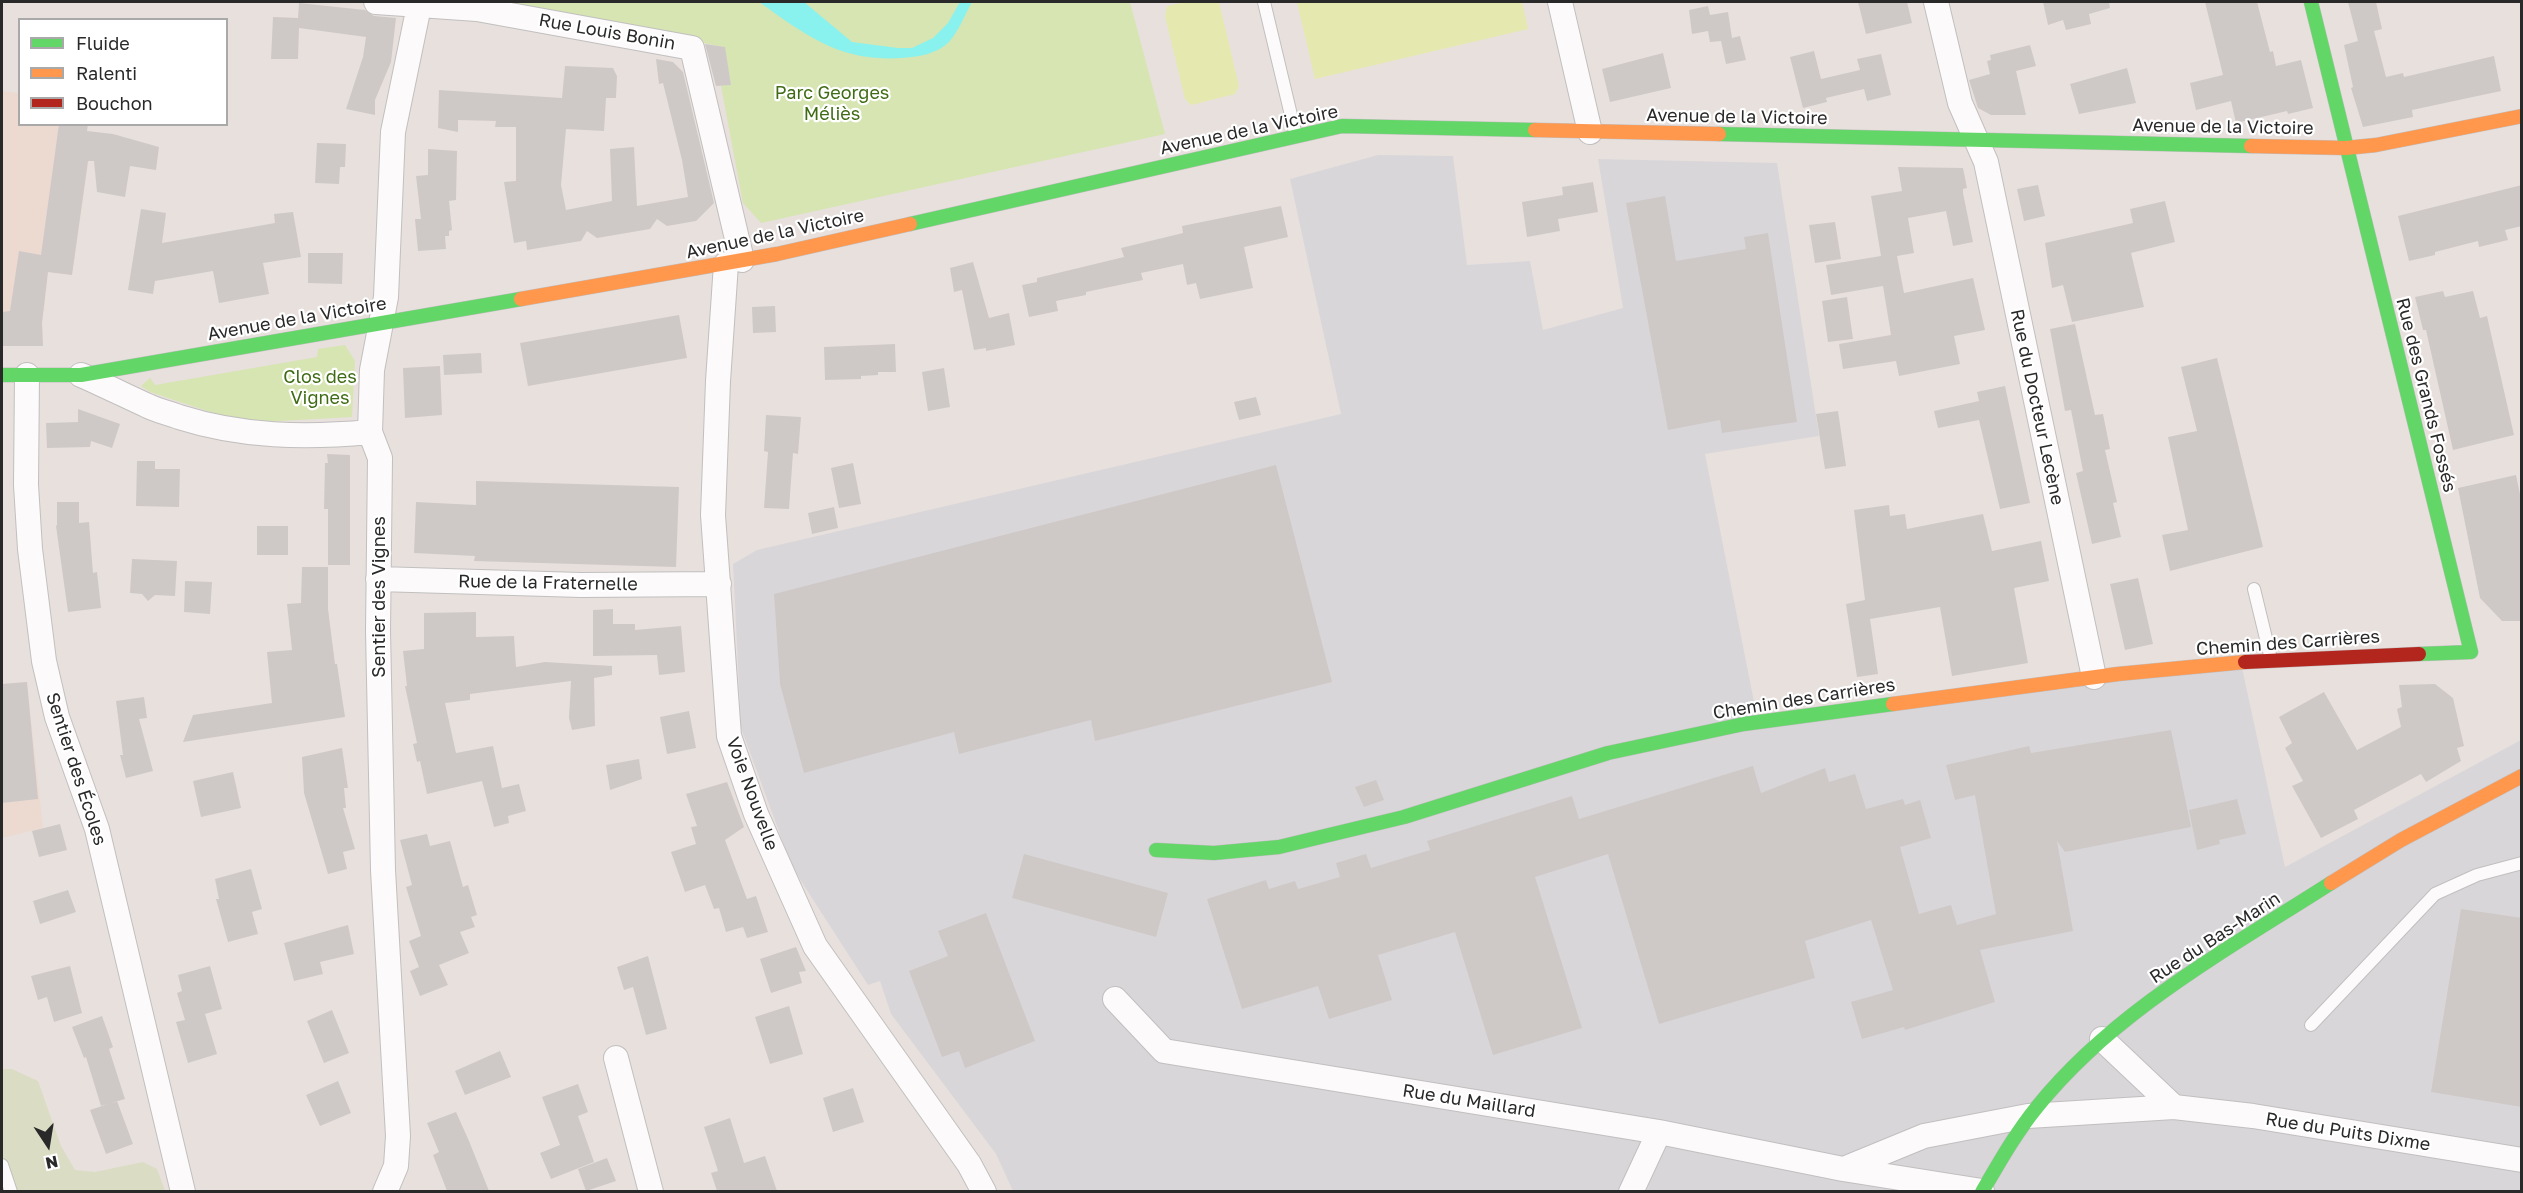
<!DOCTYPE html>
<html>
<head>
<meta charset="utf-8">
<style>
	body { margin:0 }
	#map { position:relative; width:2523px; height:1193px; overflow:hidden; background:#e8e0dd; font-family:"Golos Text",sans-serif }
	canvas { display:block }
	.frame { position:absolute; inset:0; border:3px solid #292929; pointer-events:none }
	.legend { position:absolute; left:18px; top:18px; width:210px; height:108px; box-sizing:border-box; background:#fff; border:2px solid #a9a9a9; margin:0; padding:8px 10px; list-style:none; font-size:18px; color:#292929 }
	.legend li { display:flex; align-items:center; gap:12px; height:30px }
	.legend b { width:30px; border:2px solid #a9a9a9 }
	.north { position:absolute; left:18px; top:1115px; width:60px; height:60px; -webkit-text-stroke:4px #fff; paint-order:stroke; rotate:168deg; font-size:16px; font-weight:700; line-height:24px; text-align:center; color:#292929 }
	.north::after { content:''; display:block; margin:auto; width:21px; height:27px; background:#292929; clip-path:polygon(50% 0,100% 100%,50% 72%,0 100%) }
</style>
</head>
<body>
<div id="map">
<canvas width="2523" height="1193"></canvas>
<div class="frame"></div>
<ul class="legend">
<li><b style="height:8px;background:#63d668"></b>Fluide</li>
<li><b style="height:8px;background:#ff974d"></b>Ralenti</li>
<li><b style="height:8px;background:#b3261e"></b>Bouchon</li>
</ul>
<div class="north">N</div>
</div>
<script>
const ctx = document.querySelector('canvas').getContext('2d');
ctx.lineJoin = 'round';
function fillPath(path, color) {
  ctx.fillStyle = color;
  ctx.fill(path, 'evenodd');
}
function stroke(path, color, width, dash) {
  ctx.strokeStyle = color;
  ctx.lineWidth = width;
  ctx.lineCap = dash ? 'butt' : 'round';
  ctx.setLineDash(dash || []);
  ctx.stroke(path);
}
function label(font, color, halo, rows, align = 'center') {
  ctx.font = font + ' "Golos Text",sans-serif';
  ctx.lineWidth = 4.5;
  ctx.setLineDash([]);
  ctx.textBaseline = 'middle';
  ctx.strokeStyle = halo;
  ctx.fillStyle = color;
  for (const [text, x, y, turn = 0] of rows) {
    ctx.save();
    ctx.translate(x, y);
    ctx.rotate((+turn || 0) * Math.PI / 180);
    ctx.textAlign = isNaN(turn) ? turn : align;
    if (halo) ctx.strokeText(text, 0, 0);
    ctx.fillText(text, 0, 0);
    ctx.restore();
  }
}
const industrial = new Path2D(`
	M1378,155L1453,156L1467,265L1530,261L1543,330L1623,308L1598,159L1777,163L1819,436L1705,454L1758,722L2241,663L2285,867L2521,740V1191H1013L996,1154L891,1014L880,981L868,985L792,867L741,728L733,564L757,550L1341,414L1290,179Z`);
const education = new Path2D(`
	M2,91L19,93L20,124L74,125V130L93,132L72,275L48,272L44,311H42L43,346H2Z
	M27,682L43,828L2,838V684Z`);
const green = new Path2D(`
	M492,2H1130L1165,134L761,223L743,203L721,86L731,84L724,47Z
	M345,345L355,361L352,417L262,422L219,415L150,392L141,386L150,378L155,385L317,357L318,349Z`);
const cemetery = new Path2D(`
	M2,1069H12L38,1081L61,1146L75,1170L95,1172L143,1162L157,1169L165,1191L2,1192Z`);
const pitch = new Path2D(`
	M1186,2H1219L1239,86L1235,94L1191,105L1185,99L1165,16L1167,6Z
	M1297,2H1522L1528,29L1315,79Z`);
const water = new Path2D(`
	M759,2H804L852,42L898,48H912L933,38L948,23L960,2H972C965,14 959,31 949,42C937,54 918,57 901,58C840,62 807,36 759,2Z`);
const building = new Path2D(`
	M1858,2H1907L1912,23L1866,34Z
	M2043,2H2109L2110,8L2089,14L2091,24L2066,30L2063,20L2048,25Z
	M2205,2H2257L2270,52L2273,51L2276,66L2301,60L2313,108L2288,114L2287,111L2236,123L2231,101L2196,110L2190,83L2223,75Z
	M2348,2H2376L2382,29L2374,31L2386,77L2403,73L2404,77L2494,56L2501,91L2412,110L2413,117L2363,127L2351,88L2353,87L2344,45L2358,41Z
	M299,3L365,10L374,16L396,18L391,62L375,100V115L346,109L363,57L366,37L299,28L298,59H271L273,17L298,18Z
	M1708,6L1710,15L1728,12L1732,38L1740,36L1746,60L1726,64L1721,41L1710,42L1708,31L1692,34L1689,10Z
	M705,44L725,47L731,85L716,86Z
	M2030,45L2036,66L2016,71L2026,115H1991L1978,108L1969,80L1990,74L1987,61L1991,60L1990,55Z
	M1814,51L1821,79L1860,70L1857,59L1881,54L1891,95L1867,101L1864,89L1826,98L1827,102L1803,108L1790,57Z
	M1663,53L1671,88L1610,102L1602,69Z
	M656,59L673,62L683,72L714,203L696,221L667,226L657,219L650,229L597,238L587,231L581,241L527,250L526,241L514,243L504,182L516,181V127H495L496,121L458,120V132L438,128L439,90L562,98L565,66L613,68L617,76L616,98H606L604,131L566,129L561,185L566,210L612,201L610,149L634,147L637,206L688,197L682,160L663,83L659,84Z
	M2127,68L2136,103L2079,114L2070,84Z
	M59,124H88L87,131L113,134L159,147L156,170L130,166L125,197L97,192L94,161H88L72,275L48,272L42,323L43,346H2V312L10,311L19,251L41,255Z
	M317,143L346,144L345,167H340L339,184L315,183Z
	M428,149L457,151L456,200L449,201L452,230L449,231V236H445L446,249L418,251L415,219H421L416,176L428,175Z
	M1898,167L1963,168L1967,188L1963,189V193L1973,242L1953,246L1946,211L1908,218L1914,253L1897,256L1904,293L1973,278L1985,330L1954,336L1960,364L1899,376L1896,361L1843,369L1839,344L1891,335L1883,286L1831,295L1826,265L1881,256L1871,196L1902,191Z
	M1593,182L1598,212L1558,219L1560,231L1527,237L1522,202L1563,195L1562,187Z
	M2038,185L2045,216L2024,221L2017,189Z
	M2522,185V226L2505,230L2508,240L2479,247L2478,241L2435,252V255L2409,261L2398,216Z
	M1665,196L1676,261L1746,249L1744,237L1768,233L1797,422L1722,433L1720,420L1668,430L1626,203Z
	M2165,201L2175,242L2131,253L2144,307L2072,322L2063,285L2052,288L2045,243L2133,223L2130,209Z
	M1281,206L1288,237L1244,247L1253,288L1200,299L1196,283L1187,285L1183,264L1141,273L1143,280L1086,292V295L1056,301L1058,311L1029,317L1022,285L1037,282V278L1124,257L1121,248L1179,234L1183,233L1182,226Z
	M141,209L166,213L162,243L275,223L274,214L293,212L301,257L263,263L269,294L219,303L213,271L155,281L153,294L128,290Z
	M1835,222L1841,259L1815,263L1809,225Z
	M308,253H343L342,284L308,283Z
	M973,262L989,318L1009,313L1015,345L986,351V348L974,350L962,290L954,292L950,268Z
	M2443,291L2445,297L2473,291L2480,318L2487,316L2514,435L2453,450L2426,330H2423L2415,297Z
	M1847,297L1853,339L1828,342L1822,301Z
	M775,306L776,332L753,333L752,307Z
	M679,315L687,358L528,386L520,343Z
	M2075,324L2095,415L2103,414L2110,449L2105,450L2117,502L2113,503L2121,537L2092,544L2076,473L2083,471L2071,410L2065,411L2050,329Z
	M895,344L896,372H878V375L861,376V379L825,380L824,347Z
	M481,353L482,373L444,375L443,355Z
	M2217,358L2263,547L2170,571L2162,535L2188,530L2168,437L2197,431L2181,367Z
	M440,366L442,415L405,418L403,368Z
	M944,368L950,407L928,411L922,372Z
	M2005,386L2030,503L2000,509L1979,420L1938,428L1934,411L1979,401L1977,392Z
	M1256,397L1261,415L1239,420L1234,402Z
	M78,409L120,424L112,448L91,441L90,447L47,448L46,423L78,422Z
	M1838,411L1846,466L1825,469L1816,414Z
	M766,415L801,417L798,454L793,453L789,509L764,508L768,452L764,451Z
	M327,454L350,455V565H328V509H324L325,463H328Z
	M137,461H155V469H180L179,507L136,506Z
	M853,463L861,504L839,508L831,468Z
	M1276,465L1332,682L1095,741L1091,720L959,754L954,732L804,773L780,684L774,594Z
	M2516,475L2522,504V621H2502L2480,598L2458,488Z
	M476,481L679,487L676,567L474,561L475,556L414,553L416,502L476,505Z
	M57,502H79V523L89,522L93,573L97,572L101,608L68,612L56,526L57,525Z
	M1889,505L1890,516L1905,514L1907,529L1983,514L1992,551L2041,541L2049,581L2014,588L2028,663L1952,676L1940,607L1870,619L1878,674L1857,677L1846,604L1865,600L1854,510Z
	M834,507L838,528L812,534L808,513Z
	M257,526H288V555H257Z
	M132,559L177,561L175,596L155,595L148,601L142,594L130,593Z
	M302,567H328V609L335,664H337L345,717L183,742L193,715L272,703L267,652L292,650L287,604L301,603Z
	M2138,578L2153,644L2125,650L2110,584Z
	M185,581L212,582L210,614L184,612Z
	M613,609V624H635V630L681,626L685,672L659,675L657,655L593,656V610Z
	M476,612V637L514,636L516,667L545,662L612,666V675L594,678L595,726L572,730L569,718L571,681L470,694V700L445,703L456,753L493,746L502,788L519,784L526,811L508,816L509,823L494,827L482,781L427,794L420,761L417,762L413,744L417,743L405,686H407L403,651L424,649V613Z
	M27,682L38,799L2,803V684Z
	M2435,684L2453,698L2464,746L2457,748L2461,761L2426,782L2421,774L2354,810L2358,819L2321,838L2292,786L2303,781L2285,748L2292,743L2279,717L2324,692L2357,750L2401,727L2397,709L2402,707L2399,685Z
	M144,697L147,718L139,719L153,771L126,778L120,755H123L116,701Z
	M689,711L696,748L667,754L660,717Z
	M2171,730L2191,827L2065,852L2057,841L2073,931L1980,950L1995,1002L1905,1030L1904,1027L1862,1039L1851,1002L1893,990L1871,920L1805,941L1815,978L1659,1024L1608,854L1535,877L1582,1028L1493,1055L1455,932L1378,955L1392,1000L1329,1019L1318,986L1242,1009L1207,899L1266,880L1269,889L1295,881L1298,889L1340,877L1336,863L1366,854L1371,868L1430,850L1427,841L1572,796L1579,819L1753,766L1761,793L1825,768L1829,782L1855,774L1866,809L1903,799L1905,805L1920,800L1931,838L1900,847L1919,914L1951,905L1957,925L1996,914L1975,795L1955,800L1946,765L2029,746L2031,753Z
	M342,748L348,788H344L346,808H343L355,849L343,852L347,869L328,874L304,793L302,757Z
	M639,759L642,779L610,790L606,765Z
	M233,772L241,808L201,817L193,781Z
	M1376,780L1384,800L1364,807L1355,787Z
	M727,782L744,827L725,840L747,899L756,896L768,932L747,938L743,927L726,932L719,908L714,909L705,885L685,892L671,852L696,844L691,827L697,826L686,794Z
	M2237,799L2246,834L2219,840L2220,844L2197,850L2189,810Z
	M60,824L67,850L39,857L32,831Z
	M427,834L430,846L450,841L463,887L468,885L477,915L471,917L475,927L460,932L469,953L439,965L448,985L420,996L410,971L419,967L409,941L421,936L406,887L412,885L400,840Z
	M1024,854L1168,893L1156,937L1012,898Z
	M251,869L262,909L252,912L258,934L228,942L216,899H219L215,879Z
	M68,890L76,912L40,924L33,901Z
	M2461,909L2522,918V1107L2431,1092Z
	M986,913L1035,1041L965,1068L959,1051L942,1057L909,971L948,956L938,931Z
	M348,925L354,954L320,962L323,974L294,981L284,943Z
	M796,947L806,971L799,972L802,983L771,993L760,959Z
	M648,956L667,1029L646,1035L633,987L624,990L617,967Z
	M70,966L82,1013L54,1022L47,997L38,1000L31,976Z
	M210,966L222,1009L205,1014L217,1054L188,1063L176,1022L185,1020L177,993L182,991L178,975Z
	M789,1006L803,1054L770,1064L755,1017Z
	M332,1010L349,1053L324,1063L307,1021Z
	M102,1016L113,1047L109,1049L125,1099L101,1106L86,1057L84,1058L72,1027Z
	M500,1051L511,1077L465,1095L455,1071Z
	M338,1081L351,1113L320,1126L306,1095Z
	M578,1084L588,1112L578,1116L594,1162L551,1179L540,1153L560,1145L542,1097Z
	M853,1088L864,1122L833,1132L823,1098Z
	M117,1101L133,1144L106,1154L90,1110Z
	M456,1112L469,1141L489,1191H447L433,1155L439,1152L427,1123Z
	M730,1118L744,1163L765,1156L777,1191H717L711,1173L718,1171L704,1127Z
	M607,1158L616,1181L586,1191L578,1169Z`);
const lane = new Path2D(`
	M1264,2L1296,136
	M2254,589L2271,659
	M2311,1025L2435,894L2477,875L2522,863
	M2,1165L11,1192`);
const street = new Path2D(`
	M376,2L477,9L692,48L742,260
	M1560,2L1590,132
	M1936,2L1960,103L1986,162L2094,677
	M726,264L718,381L713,515L729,736L756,814L815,946L969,1164L984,1192
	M27,375L26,485L30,549L44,661L57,717L97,829L183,1192
	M81,375C104,385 126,396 148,406C158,411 169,413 179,417C242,437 305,438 370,432
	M378,579L581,585L719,584
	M1115,999L1164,1051L1659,1132L1843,1169L1982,1191
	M2102,1039L2174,1107
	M616,1058L651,1192
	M1846,1168L1924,1136L2028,1116L2174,1107L2253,1116L2522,1160
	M385,1192L396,1166L398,1136L383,870L378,631L380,458L370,432L372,370L386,297L393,132L419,6
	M1631,1192L1659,1132`);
const fast = new Path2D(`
	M2311,2L2471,652L2419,654
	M1719,134L2251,146
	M910,224L1342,126L1535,130
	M2,375H81L521,299
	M1156,850L1214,853L1279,847L1404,817L1608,753L1744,724L1893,704
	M1982,1192C1999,1163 2015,1134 2037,1107C2114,1011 2228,949 2331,883`);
const slow = new Path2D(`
	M1535,130L1719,134
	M2251,146L2346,148L2376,145L2522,116
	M521,299L777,254L910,224
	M1893,704L2118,674L2245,662
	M2331,883L2401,840L2522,776`);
const jam = new Path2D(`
	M2245,662L2419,654`);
const streetNames = [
	["Rue Louis Bonin",607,32,10],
	["Avenue de la Victoire",1737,117,1],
	["Avenue de la Victoire",2223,127,1],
	["Avenue de la Victoire",1249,130,-12],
	["Avenue de la Victoire",775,234,-12],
	["Avenue de la Victoire",297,319,-10],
	["Rue des Grands Fossés",2426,395,76],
	["Rue du Docteur Lecène",2037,407,78],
	["Rue de la Fraternelle",548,583,1],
	["Sentier des Vignes",379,597,-90],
	["Chemin des Carrières",2288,643,-4],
	["Chemin des Carrières",1804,699,-9],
	["Sentier des Écoles",76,769,72],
	["Voie Nouvelle",752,794,70],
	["Rue du Bas-Marin",2215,938,-33],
	["Rue du Maillard",1469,1101,9],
	["Rue du Puits Dixme",2348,1132,9]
];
const parkNames = [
	["Parc Georges",832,93],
	["Méliès",832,114],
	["Clos des",320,377],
	["Vignes",320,398]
];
fillPath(industrial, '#d9d6da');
fillPath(education, '#ecdad0');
fillPath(green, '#d6e5b2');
fillPath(cemetery, '#dadcc3');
fillPath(pitch, '#e5e9af');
fillPath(water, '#8af2ee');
fillPath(building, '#cec9c7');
stroke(lane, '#c1bfbf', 14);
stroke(street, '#c1bfbf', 26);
stroke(fast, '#c1bfbf', 15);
stroke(slow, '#c1bfbf', 15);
stroke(jam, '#c1bfbf', 15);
stroke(lane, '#fcfafa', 12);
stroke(street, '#fcfafa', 24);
stroke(fast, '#63d668', 14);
stroke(slow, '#ff974d', 14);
stroke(jam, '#b3261e', 14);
label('18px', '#292929', '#fff', streetNames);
label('18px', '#3e6b13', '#fff', parkNames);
</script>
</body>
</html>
